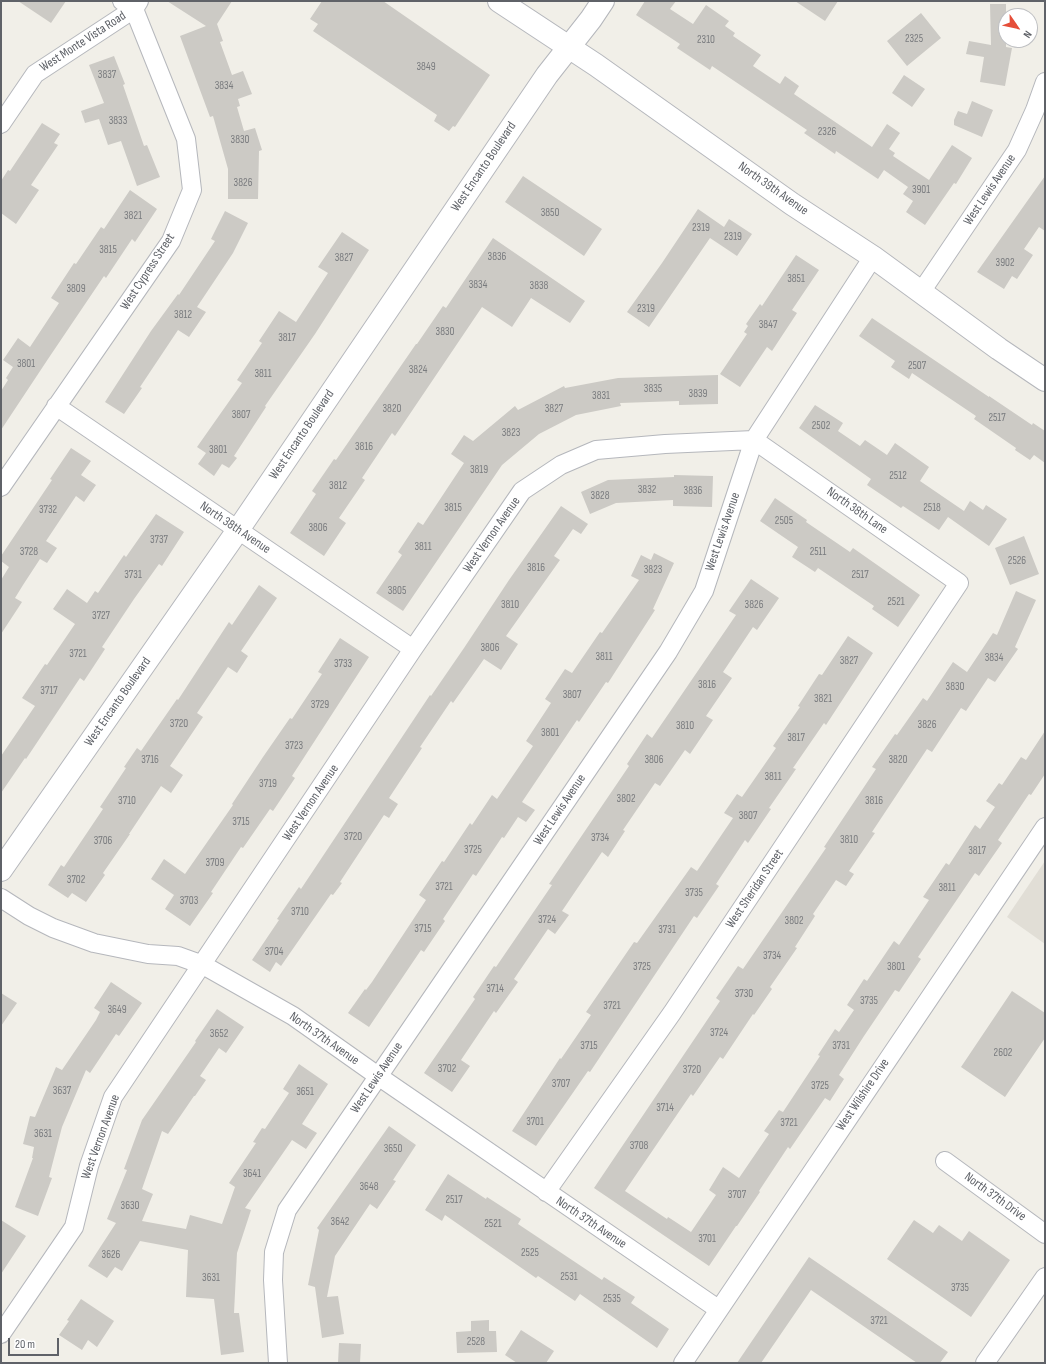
<!DOCTYPE html>
<html>
<head>
<meta charset="utf-8">
<style>
	body { margin:0 }
	#map { position:relative; width:1046px; height:1364px; overflow:hidden; background:#f1efe8; font-family:"Sofia Sans Condensed",sans-serif }
	canvas { display:block }
	.frame { position:absolute; inset:0; border:2px solid #5f6268; pointer-events:none }
	.north { position:absolute; left:998px; top:8px; width:40px; height:40px; box-sizing:border-box; background:#fff; border:1px solid #bfc0c3; border-radius:50%; rotate:124deg; font-size:11px; font-weight:700; line-height:16px; text-align:center; color:#5f6268 }
	.north::after { content:''; display:block; margin:auto; width:14px; height:18px; background:#e54e39; clip-path:polygon(50% 0,100% 100%,50% 72%,0 100%) }
	.scale { position:absolute; left:8px; top:1338px; width:51px; height:18px; box-sizing:border-box; border:2px solid #5f6268; border-top:0; padding-left:5px; font-size:12px; line-height:14px; white-space:nowrap; color:#5f6268; -webkit-text-stroke:3px #fff; paint-order:stroke }
</style>
</head>
<body>
<div id="map">
<canvas width="1046" height="1364"></canvas>
<div class="frame"></div>
<div class="north">N</div>
<div class="scale">20 m</div>
</div>
<script>
const ctx = document.querySelector('canvas').getContext('2d');
ctx.lineJoin = 'round';
function fillPath(path, color) {
  ctx.fillStyle = color;
  ctx.fill(path, 'evenodd');
}
function stroke(path, color, width, dash) {
  ctx.strokeStyle = color;
  ctx.lineWidth = width;
  ctx.lineCap = dash ? 'butt' : 'round';
  ctx.setLineDash(dash || []);
  ctx.stroke(path);
}
function label(font, color, halo, rows, align = 'center') {
  ctx.font = font + ' "Sofia Sans Condensed",sans-serif';
  ctx.lineWidth = 3.5;
  ctx.setLineDash([]);
  ctx.textBaseline = 'middle';
  ctx.strokeStyle = halo;
  ctx.fillStyle = color;
  for (const [text, x, y, turn = 0] of rows) {
    ctx.save();
    ctx.translate(x, y);
    ctx.rotate((+turn || 0) * Math.PI / 180);
    ctx.textAlign = isNaN(turn) ? turn : align;
    if (halo) ctx.strokeText(text, 0, 0);
    ctx.fillText(text, 0, 0);
    ctx.restore();
  }
}
const education = new Path2D(`
	M1045,861V944L1007,917Z`);
const building = new Path2D(`
	M18,1H66L51,23Z
	M167,1H232L217,24L223,41L220,42L232,75L243,71L252,94L238,99L240,106L237,107L244,131L255,128L262,150L259,151L258,199H228V169L213,116L210,117L180,36L206,26Z
	M322,1H383L490,75L455,127L453,126L449,131L434,121L437,115L313,31L318,24L310,19Z
	M645,1H676L670,9L693,24L706,5L729,21L725,26L735,33L733,36L761,55L753,66L780,84L785,76L799,86L794,94L872,147L887,124L900,133L889,149L895,153L893,156L929,180L952,145L972,158L956,184L954,183L925,225L906,212L913,201L903,194L908,187L884,170L878,179L836,151L835,154L804,133L807,130L712,66L710,70L677,48L680,44L636,15Z
	M795,1H838L825,21Z
	M990,4H1006V47L1012,48L1005,86L980,82L984,57L966,54L969,41L991,45Z
	M921,13L941,38L907,66L887,41Z
	M114,56L125,84L123,85L144,146L147,145L160,177L137,186L121,141L108,145L99,119L85,123L81,111L104,103L89,65Z
	M904,75L925,89L912,107L892,93Z
	M972,101L993,110L982,137L954,125V120L958,111L967,114Z
	M42,123L60,134L54,143L58,145L31,185L39,190L16,224L1,213V181L8,170L10,171Z
	M523,176L602,229L584,256L505,202Z
	M1045,176V231L1039,227L1024,249L1033,255L1017,279L1012,276L1004,289L977,272Z
	M130,190L157,209L135,242L132,239L106,278L104,276L48,359L1,430V391L8,380L6,378L13,367L3,360L18,338L30,347L59,303L51,298L74,263L76,264L101,227L104,229Z
	M698,209L724,227L729,219L752,234L737,256L710,238L649,327L627,312L662,263Z
	M225,211L248,223L233,253L197,307L206,312L189,337L178,330L140,387L142,388L124,414L105,402L151,331L178,294L179,295L215,241L211,239Z
	M342,232L369,250L315,334L265,406L266,407L234,456L237,458L229,468L222,464L214,476L198,464L206,453L197,447L242,383L237,380L262,343L259,341L279,311L296,322L328,273L318,267Z
	M493,238L585,301L570,323L531,298L512,327L482,307L395,436L392,433L362,478L365,480L339,518L346,523L324,556L290,533L316,494L312,491L334,459L336,460L416,344H417L443,306L446,308Z
	M796,255L819,270L792,310L797,313L772,351L767,347L740,387L720,374L747,334L744,332L748,326L746,324L760,304L762,306Z
	M872,318L989,397V396L1032,425L1033,423L1045,431V463L1034,455L1030,460L1015,450L1016,448L974,419L976,416L912,373L909,379L891,367L895,361L859,336Z
	M718,375V404L679,405V401L620,403L621,406L576,415L539,434L502,465L403,611L376,593L402,555L398,552L418,522L423,525L464,463L451,454L464,435L473,441L515,406L518,410L564,386L565,388L618,378Z
	M815,405L843,423L838,431L860,446L865,440L887,455L895,443L929,467L920,481L964,511L970,501L983,510L986,505L1007,519L989,546L948,517L939,530L903,506L901,508L867,485L871,479L799,428Z
	M71,448L91,461L81,475L96,485L84,502L76,496L46,541L57,548L47,563L40,559L23,585L15,598L22,602L1,634V580L9,567L1,561V556L52,480L50,479Z
	M674,475L713,476L712,507L673,506V500L616,503L590,514L581,492L608,480L674,477Z
	M775,498L807,520L806,522L850,552L853,548L920,595L898,627L872,609L874,606L818,568L815,572L792,557L798,547L760,521Z
	M561,506L588,524L581,534L573,529L554,556L560,560L506,636L518,644L501,670L484,659L453,703L451,701L420,747L422,748L389,798L398,804L389,818L384,815L340,882L342,883L333,895L331,894L281,966L276,962L270,972L252,960L279,920L277,919L299,887L301,889L430,695L431,696L464,648L509,580Z
	M156,514L184,532L162,566L159,564L134,599L102,647L105,649L84,681L80,678L26,759L25,758L1,793V756L35,706L22,698L45,664L47,665L75,624L53,609L67,589L87,603L95,591L98,593L124,555L126,557Z
	M1024,536L1039,574L1010,585L995,548Z
	M654,553L674,563L653,609L655,610L608,683L606,682L579,722L577,720L522,802L535,810L526,822L518,817L504,838L502,837L476,876L473,874L443,919L445,921L424,952L421,950L369,1027L348,1013L365,989L366,990L372,982L426,900L419,895L442,861L444,862L470,823L472,825L492,795L497,799L533,746L526,741L551,703L545,699L565,669L572,673L600,632L602,633L639,580L631,576L641,555L651,560Z
	M751,579L779,598L757,630L753,627L723,672L732,678L706,716L713,720L690,754L685,750L660,786L655,783L623,830L625,831L608,857L602,852L562,911L569,915L555,934L548,929L514,979L518,982L496,1013L494,1011L461,1060L470,1066L452,1092L424,1073L475,999L473,997L494,966L496,967L552,885L549,884L629,766L627,764L647,734L652,738L736,615L729,611Z
	M259,585L277,598L241,651L248,656L237,673L228,667L197,713L203,717L170,766L183,775L171,793L161,786L129,834H130L103,873L105,875L86,902L72,893L68,898L48,885L61,865L64,867L103,809L100,807L126,768L124,767L137,748L141,751L177,699L178,700L229,622L232,625Z
	M1016,591L1036,600L1015,647L1018,649L995,682L988,678L966,711L961,708L932,752L927,749L872,832L875,833L849,871L854,874L846,886L836,880L813,914L815,916L795,947L797,948L770,987L772,989L754,1015L753,1014L723,1059L720,1057L693,1096L691,1094L625,1191L667,1219L668,1217L691,1232L716,1195L709,1190L723,1167L739,1178L769,1134L764,1131L779,1110L783,1112L820,1056L818,1055L835,1029L839,1032L854,1010L847,1005L864,979L867,981L894,941L899,945L929,900L923,897L946,863L949,865L975,825L980,829L995,807L986,801L999,783L1002,785L1021,757L1026,760L1045,731V774L1031,795L1029,794L998,840L1002,843L979,876L975,873L918,957L921,959L899,992L895,990L864,1036L839,1075L844,1079L830,1101L825,1098L790,1149L788,1147L759,1191L760,1192L737,1226H736L709,1266L594,1188L720,1001L716,998L738,966L743,969L826,848L824,847L876,769L872,767L895,734L897,735L923,698L927,701L953,662L967,672L993,633L997,635Z
	M848,636L873,653L826,725L824,723L793,768L796,769L769,808L771,809L748,843L745,840L716,884L719,886L697,918L694,916L590,1072L588,1071L536,1146L512,1131L560,1058L561,1059L591,1015L586,1012L634,942L637,943L691,867L697,871L733,818L724,813L737,794L742,797L776,748L773,746L800,707L798,706L819,674L822,675Z
	M340,638L369,657L292,776L295,778L273,811L270,809L243,848L241,847L211,892L213,893L190,926L165,909L174,895L151,879L164,859L185,874L233,805L232,804L263,757L290,718L292,719L322,674L318,672Z
	M111,982L142,1003L119,1036L116,1034L90,1073L86,1070L62,1127L49,1177L52,1178L38,1216L15,1207L33,1158H32L34,1147L23,1144L30,1116L35,1117L56,1067L62,1070L96,1020L100,1012L94,1008Z
	M1012,991L1045,1013V1038L1005,1097L961,1067Z
	M1,993L17,1003L1,1026Z
	M217,1009L244,1027L226,1053L219,1048L200,1076L206,1080L195,1096H194L168,1134L162,1131L142,1189L153,1194L142,1221L186,1229L190,1215L222,1224L235,1187L229,1183L256,1143L253,1142L262,1128L265,1129L289,1093L283,1089L299,1064L328,1084L302,1124L317,1133L306,1149L292,1140L245,1208L251,1210L237,1253L234,1313H239L244,1352L221,1355L214,1299L186,1297L188,1250L140,1241L122,1271L115,1267L107,1278L88,1266L116,1223L107,1219L127,1170L124,1169L142,1120L196,1042L195,1041Z
	M389,1126L416,1145L393,1180L396,1181L377,1209L370,1204L335,1256L327,1297L338,1296L344,1334L322,1338L315,1287L308,1285L319,1230L317,1228Z
	M448,1174L486,1199L487,1197L521,1219L518,1224L602,1280L604,1277L635,1297L631,1303L669,1329L657,1348L580,1294L575,1301L538,1276L536,1278L445,1215L442,1221L425,1210Z
	M1,1220L26,1236L1,1274Z
	M914,1220L933,1233L939,1225L962,1241L969,1231L1010,1260L971,1317L887,1259Z
	M809,1257L948,1352L940,1363H917L811,1290L761,1363H737Z
	M81,1299L114,1321L97,1347L88,1340L82,1350L59,1335L69,1321L67,1320Z
	M489,1320V1331H496L497,1352L457,1353L456,1332L471,1331V1321Z
	M521,1330L554,1351L546,1363H517L505,1355Z
	M339,1343L361,1344L360,1363H338Z`);
const minor = new Path2D(`
	M1,124L35,74L134,9L139,1
	M921,292L1017,150L1035,110L1045,82
	M56,406L413,649
	M1,487L171,241L192,190L186,139L134,9L122,1
	M1,898L29,916L53,928L94,943L148,954L178,956L203,965L293,1016L378,1076L718,1309
	M945,1161L1045,1234
	M1,1334L74,1227L89,1166L113,1097L413,649L522,491L561,465L596,450L665,444L754,440L959,583L672,1013L546,1192
	M278,1363L273,1280L274,1252L287,1210L668,652L704,591L754,440L873,257
	M683,1363L1045,827
	M985,1363L1045,1277`);
const tertiary = new Path2D(`
	M499,1L596,65L792,204L873,257L999,349L1045,380
	M1,870L238,530L547,75L591,19L603,1`);
const numberNames = [
	["2325",914,39],
	["2310",706,40],
	["3849",426,67],
	["3837",107,75],
	["3834",224,86],
	["3833",118,121],
	["2326",827,132],
	["3830",240,140],
	["3826",243,183],
	["3901",921,190],
	["3850",550,213],
	["3821",133,216],
	["2319",701,228],
	["2319",733,237],
	["3815",108,250],
	["3836",497,257],
	["3827",344,258],
	["3902",1005,263],
	["3851",796,279],
	["3834",478,285],
	["3838",539,286],
	["3809",76,289],
	["2319",646,309],
	["3812",183,315],
	["3847",768,325],
	["3830",445,332],
	["3817",287,338],
	["3801",26,364],
	["2507",917,366],
	["3824",418,370],
	["3811",263,374],
	["3835",653,389],
	["3839",698,394],
	["3831",601,396],
	["3820",392,409],
	["3827",554,409],
	["3807",241,415],
	["2517",997,418],
	["2502",821,426],
	["3823",511,433],
	["3816",364,447],
	["3801",218,450],
	["3819",479,470],
	["2512",898,476],
	["3812",338,486],
	["3832",647,490],
	["3836",693,491],
	["3828",600,496],
	["3815",453,508],
	["2518",932,508],
	["3732",48,510],
	["2505",784,521],
	["3806",318,528],
	["3737",159,540],
	["3811",423,547],
	["3728",29,552],
	["2511",818,552],
	["2526",1017,561],
	["3816",536,568],
	["3823",653,570],
	["3731",133,575],
	["2517",860,575],
	["3805",397,591],
	["2521",896,602],
	["3810",510,605],
	["3826",754,605],
	["3727",101,616],
	["3806",490,648],
	["3721",78,654],
	["3811",604,657],
	["3834",994,658],
	["3827",849,661],
	["3733",343,664],
	["3816",707,685],
	["3830",955,687],
	["3717",49,691],
	["3807",572,695],
	["3821",823,699],
	["3729",320,705],
	["3720",179,724],
	["3826",927,725],
	["3810",685,726],
	["3801",550,733],
	["3817",796,738],
	["3723",294,746],
	["3716",150,760],
	["3806",654,760],
	["3820",898,760],
	["3811",773,777],
	["3719",268,784],
	["3802",626,799],
	["3710",127,801],
	["3816",874,801],
	["3807",748,816],
	["3715",241,822],
	["3720",353,837],
	["3734",600,838],
	["3810",849,840],
	["3706",103,841],
	["3725",473,850],
	["3817",977,851],
	["3709",215,863],
	["3702",76,880],
	["3721",444,887],
	["3811",947,888],
	["3735",694,893],
	["3703",189,901],
	["3710",300,912],
	["3724",547,920],
	["3802",794,921],
	["3715",423,929],
	["3731",667,930],
	["3704",274,952],
	["3734",772,956],
	["3725",642,967],
	["3801",896,967],
	["3714",495,989],
	["3730",744,994],
	["3735",869,1001],
	["3721",612,1006],
	["3649",117,1010],
	["3724",719,1033],
	["3652",219,1034],
	["3715",589,1046],
	["3731",841,1046],
	["2602",1003,1053],
	["3702",447,1069],
	["3720",692,1070],
	["3707",561,1084],
	["3725",820,1086],
	["3637",62,1091],
	["3651",305,1092],
	["3714",665,1108],
	["3701",535,1122],
	["3721",789,1123],
	["3631",43,1134],
	["3708",639,1146],
	["3650",393,1149],
	["3641",252,1174],
	["3648",369,1187],
	["3707",737,1195],
	["2517",454,1200],
	["3630",130,1206],
	["3642",340,1222],
	["2521",493,1224],
	["3701",707,1239],
	["2525",530,1253],
	["3626",111,1255],
	["2531",569,1277],
	["3631",211,1278],
	["3735",960,1288],
	["2535",612,1299],
	["3721",879,1321],
	["2528",476,1342]
];
const streetNames = [
	["West Monte Vista Road",83,42,-33],
	["West Encanto Boulevard",484,167,-56],
	["North 39th Avenue",773,189,35],
	["West Lewis Avenue",990,190,-56],
	["West Cypress Street",148,272,-57],
	["West Encanto Boulevard",302,435,-56],
	["North 38th Lane",857,511,35],
	["North 38th Avenue",235,528,34],
	["West Lewis Avenue",723,532,-71],
	["West Vernon Avenue",492,535,-55],
	["West Encanto Boulevard",118,702,-55],
	["West Vernon Avenue",311,803,-56],
	["West Lewis Avenue",560,810,-56],
	["West Sheridan Street",755,889,-56],
	["North 37th Avenue",324,1039,35],
	["West Lewis Avenue",377,1078,-56],
	["West Wilshire Drive",863,1095,-56],
	["West Vernon Avenue",101,1137,-70],
	["North 37th Drive",995,1197,36],
	["North 37th Avenue",591,1223,34]
];
fillPath(education, '#e1ded6');
fillPath(building, '#cccac5');
stroke(minor, '#b5b7bc', 20);
stroke(tertiary, '#b5b7bc', 24);
stroke(minor, '#fff', 18);
stroke(tertiary, '#fff', 22);
label('11px', '#7a7c7f', null, numberNames);
label('13px', '#5f6268', '#fff', streetNames);
</script>
</body>
</html>
